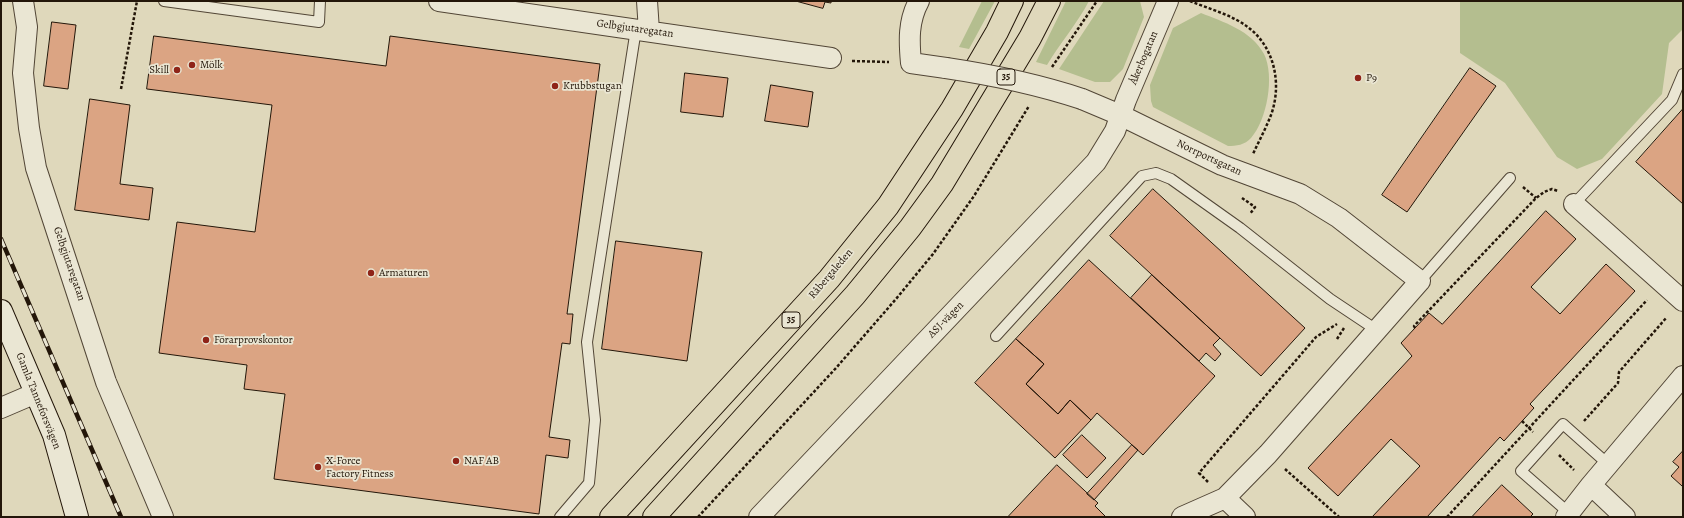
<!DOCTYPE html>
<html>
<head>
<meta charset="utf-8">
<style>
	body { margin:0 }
	#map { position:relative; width:1684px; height:518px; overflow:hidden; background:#dfd8bb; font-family:Alegreya,serif }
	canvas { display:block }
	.frame { position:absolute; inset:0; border:2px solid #231609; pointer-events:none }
</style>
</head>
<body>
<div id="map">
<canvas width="1684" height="518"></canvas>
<div class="frame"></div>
</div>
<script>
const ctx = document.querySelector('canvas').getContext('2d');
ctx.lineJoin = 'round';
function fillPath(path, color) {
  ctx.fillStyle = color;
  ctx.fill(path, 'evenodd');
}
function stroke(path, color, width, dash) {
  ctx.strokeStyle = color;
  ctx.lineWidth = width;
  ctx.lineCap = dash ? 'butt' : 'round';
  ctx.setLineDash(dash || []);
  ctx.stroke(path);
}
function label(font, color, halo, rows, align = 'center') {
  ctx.font = font + ' Alegreya,serif';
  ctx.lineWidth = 3.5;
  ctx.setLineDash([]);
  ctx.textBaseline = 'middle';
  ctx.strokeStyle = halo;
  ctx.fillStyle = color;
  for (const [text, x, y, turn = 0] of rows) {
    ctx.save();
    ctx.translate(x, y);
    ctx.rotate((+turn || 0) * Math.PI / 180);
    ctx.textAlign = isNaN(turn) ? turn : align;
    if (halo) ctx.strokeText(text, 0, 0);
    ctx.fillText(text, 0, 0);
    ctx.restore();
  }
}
const green = new Path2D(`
	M982,1H995L969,49L959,47Z
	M1066,1H1089C1077,24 1060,43 1047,65L1036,62Z
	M1104,1H1140L1144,17L1123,69L1110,82H1095L1059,69Z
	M1460,1H1683V29L1669,43L1662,94L1602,159L1577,169L1557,157L1505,83L1460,53Z
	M1201,13C1223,22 1251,30 1264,54C1275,76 1267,120 1251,138C1245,145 1236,146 1228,146L1153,107L1151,101L1150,85L1173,28Z`);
const building = new Path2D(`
	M796,1H831V3L825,2L823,8Z
	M52,22L76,25L68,89L44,86Z
	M154,36L386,66L390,36L600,64L567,314H573L570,344L562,343L549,437L570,440L568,458L546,455L539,514L274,479L285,394L244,389L247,365L159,353L177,222L255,232L272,105L147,89Z
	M1470,68L1496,86L1407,212L1382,195Z
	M685,73L728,78L723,117L681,112Z
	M771,85L813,92L808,127L765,121Z
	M90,99L130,105L120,184L153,188L149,220L75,210Z
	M1683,109V204L1636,162Z
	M1153,189L1305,328L1261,376L1110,236Z
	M1546,211L1576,239L1531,287L1560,314L1606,264L1635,291L1530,404L1534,408L1504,441L1500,437L1427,517H1372L1420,466L1391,439L1338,496L1308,468L1412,356L1401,343L1429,313L1442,324Z
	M616,241L702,252L687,361L602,349Z
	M1089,260L1215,376L1143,455L1097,413L1091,420L1070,400L1058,414L1026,384L1044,364L1016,339Z
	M1152,275L1220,338L1213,345L1221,354L1215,361L1206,353L1199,361L1131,298Z
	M1016,339L1044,364L1026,384L1058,414L1070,400L1091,420L1055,458L975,383Z
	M1082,435L1106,458L1087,478L1063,455Z
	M1132,445L1138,450L1094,500L1087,494Z
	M1683,451V485L1682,486L1671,476L1679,467L1673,462Z
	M1057,465L1098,503L1095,506L1106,517H1008Z
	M1502,485L1533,514L1530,517H1472Z`);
const path = new Path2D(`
	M1190,1C1209,9 1233,15 1249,28C1275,48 1282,85 1271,115C1266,128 1259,141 1253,154
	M852,61L889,62
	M1052,67L1097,1
	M121,89L137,1
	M1523,187L1536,198
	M1242,198L1255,207L1250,214
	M1415,328L1414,326L1536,198L1544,192L1552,189L1558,191
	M1337,339L1344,328
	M1522,421L1533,432
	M1584,421L1618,383L1619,372L1667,317
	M1559,455L1574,470
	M1285,469L1339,517
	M1208,482L1199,473L1316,337L1337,324
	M698,517L836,368L896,299L933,254L974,196L1029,106
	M1447,517L1647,300`);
const lane = new Path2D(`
	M164,1L319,22L320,1
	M1574,204L1672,100L1683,74
	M1420,281L1510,178
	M996,336L1142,176L1156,173L1171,179L1240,228L1330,299L1378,331
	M1569,513L1521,471L1563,424L1609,465
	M560,517L589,483L595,420L587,342L636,29`);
const street = new Path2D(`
	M23,1L27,27L23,73L29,128L36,168L106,382L163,517
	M439,1L831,58
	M647,1L649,31
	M919,1C908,21 909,41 911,63L946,68
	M1082,99L1120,115L1222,165L1300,194L1339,218L1420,281L1268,454L1225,498L1182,517
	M1574,204L1683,301
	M1,408L36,393
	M1591,485L1625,517
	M1225,498L1245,517
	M759,517L1096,162L1115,131L1126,100L1168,1
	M1566,517L1591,485L1683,376`);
const secondary = new Path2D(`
	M1,311L54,435L77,517`);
const primary = new Path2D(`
	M611,517L829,279L888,206L952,109L997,32L1012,1
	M654,517L855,295L910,228L942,184L1030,38L1049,1`);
const rail = new Path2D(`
	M1,239L121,517`);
const streetBridge = new Path2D(`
	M946,68C993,75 1037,84 1082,99`);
const markers = [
	[192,65,4,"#8f2418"],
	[177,70,4,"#8f2418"],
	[1358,78,4,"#8f2418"],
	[555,86,4,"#8f2418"],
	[371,273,4,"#8f2418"],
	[206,340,4,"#8f2418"],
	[456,461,4,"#8f2418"],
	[318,467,4,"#8f2418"]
];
const shields = [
	[1006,77,18],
	[791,320,18]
];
const shieldNames = [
	["35",1006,77],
	["35",791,320]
];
const streetNames = [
	["Gelbgjutaregatan",635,29,8],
	["Åkerbogatan",1144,58,-67],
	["Norrportsgatan",1209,158,25],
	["Gelbgjutaregatan",69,264,71],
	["Råbergaleden",831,274,-50],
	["ASJ-vägen",946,320,-46],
	["Gamla Tanneforsvägen",38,401,68]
];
const poiNames = [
	["Mölk",200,65],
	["Skill",169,70,"right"],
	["P9",1366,78],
	["Krubbstugan",563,86],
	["Armaturen",379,273],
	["Förarprovskontor",214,340],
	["X-Force",326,461],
	["Factory Fitness",326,474],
	["NAF AB",464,461]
];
fillPath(green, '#b4be8f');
fillPath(building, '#dba483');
stroke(building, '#231609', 1);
stroke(lane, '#524636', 12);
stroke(street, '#524636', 22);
stroke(secondary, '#231609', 24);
stroke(primary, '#231609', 24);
stroke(path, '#231609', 2.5, [3, 2]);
stroke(lane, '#eae6d3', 10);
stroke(street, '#eae6d3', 20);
stroke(secondary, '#eae6d3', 22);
stroke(primary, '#dfd8bb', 22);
stroke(rail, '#231609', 4.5);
stroke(rail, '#eae6d3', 3, [9]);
stroke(streetBridge, '#524636', 22, []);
stroke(streetBridge, '#eae6d3', 20);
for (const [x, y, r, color] of markers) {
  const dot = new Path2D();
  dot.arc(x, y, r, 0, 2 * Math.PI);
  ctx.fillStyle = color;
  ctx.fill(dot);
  stroke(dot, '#eae6d3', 1.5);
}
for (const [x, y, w] of shields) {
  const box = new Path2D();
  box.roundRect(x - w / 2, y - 8, w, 16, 3);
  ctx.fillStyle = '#eae6d3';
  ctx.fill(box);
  stroke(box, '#231609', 1);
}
label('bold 10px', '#231609', null, shieldNames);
label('11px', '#231609', '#eae6d3', streetNames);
label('11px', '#231609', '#eae6d3', poiNames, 'left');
</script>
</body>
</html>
